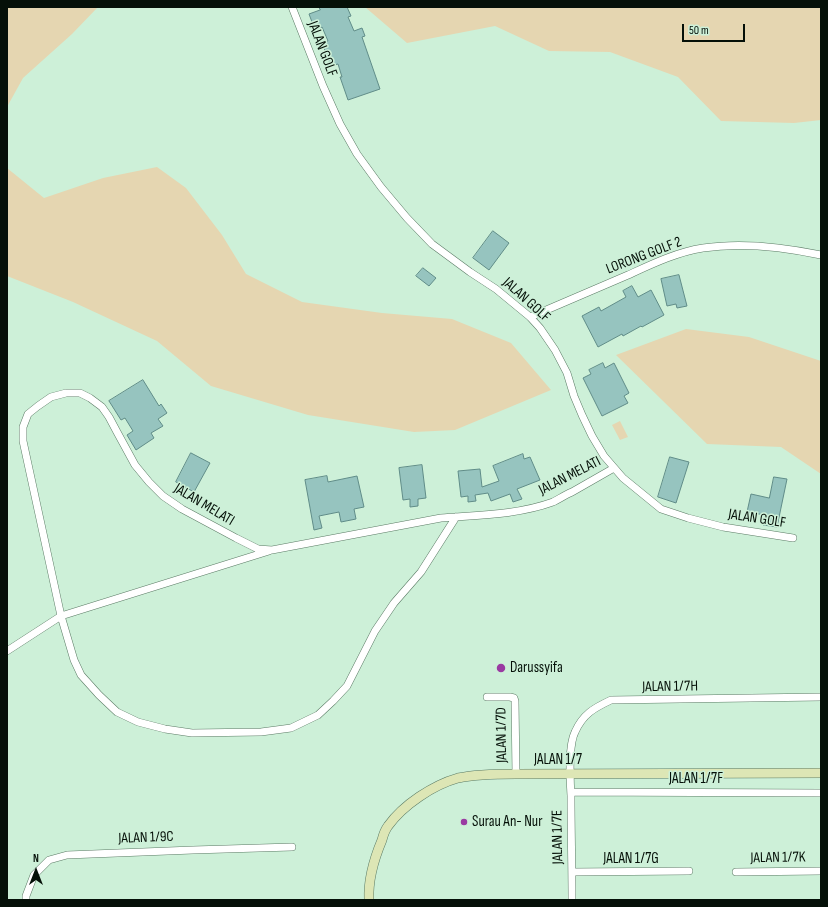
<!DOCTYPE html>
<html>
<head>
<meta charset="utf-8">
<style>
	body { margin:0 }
	#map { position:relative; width:828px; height:907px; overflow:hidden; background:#cdf0d8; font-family:"Sofia Sans Condensed",sans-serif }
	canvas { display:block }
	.frame { position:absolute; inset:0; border:8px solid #051008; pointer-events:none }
	.north { position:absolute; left:16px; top:851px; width:40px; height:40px; -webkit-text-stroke:3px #cdf0d8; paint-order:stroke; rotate:0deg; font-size:11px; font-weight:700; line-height:16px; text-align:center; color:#051008 }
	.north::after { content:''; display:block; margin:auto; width:14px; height:18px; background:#051008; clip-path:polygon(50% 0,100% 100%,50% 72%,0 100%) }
	.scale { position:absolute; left:682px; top:24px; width:63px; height:18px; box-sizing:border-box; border:2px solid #051008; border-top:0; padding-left:5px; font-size:12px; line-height:14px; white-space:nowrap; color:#051008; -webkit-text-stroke:3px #cdf0d8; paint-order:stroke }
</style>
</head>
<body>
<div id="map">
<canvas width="828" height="907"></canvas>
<div class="frame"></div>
<div class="north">N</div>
<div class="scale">50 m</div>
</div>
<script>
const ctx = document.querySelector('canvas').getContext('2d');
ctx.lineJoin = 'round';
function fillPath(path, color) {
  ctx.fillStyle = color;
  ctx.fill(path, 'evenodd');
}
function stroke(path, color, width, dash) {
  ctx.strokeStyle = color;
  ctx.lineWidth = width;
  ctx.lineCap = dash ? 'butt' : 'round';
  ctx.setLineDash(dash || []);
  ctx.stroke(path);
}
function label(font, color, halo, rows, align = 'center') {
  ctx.font = font + ' "Sofia Sans Condensed",sans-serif';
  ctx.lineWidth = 3;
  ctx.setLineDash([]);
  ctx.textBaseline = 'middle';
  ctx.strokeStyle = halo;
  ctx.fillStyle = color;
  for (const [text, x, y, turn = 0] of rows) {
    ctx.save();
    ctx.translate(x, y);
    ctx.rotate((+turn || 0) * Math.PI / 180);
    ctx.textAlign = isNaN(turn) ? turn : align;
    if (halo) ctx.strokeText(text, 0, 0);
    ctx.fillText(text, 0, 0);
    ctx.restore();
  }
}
const green = new Path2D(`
	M7,7H98L72,34L23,78L7,107Z
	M365,7H821V120L794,123L721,121L678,77L610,52L549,51L495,26L407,43Z
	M157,167L186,188L222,235L246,274L302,302L382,313L452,319L511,343L551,390L455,430L414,432L308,415L211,386L157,341L73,302L7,276V168L44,198L103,178Z
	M686,329L749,337L821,361V474L781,447L707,444L616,355Z
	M620,421L628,437L620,440L612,425Z`);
const building = new Path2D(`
	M319,7H347L351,16L348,17L354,31L362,28L365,36L362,37L380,89L348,100L340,77H342L338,64L331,66L322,43L328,41L322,27L315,30L309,14L320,10Z
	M493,231L509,243L489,270L473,258Z
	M423,268L436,278L429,286L416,276Z
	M679,275L687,306L677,308L676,304L667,306L661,279Z
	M632,286L638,297L651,290L664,315L642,327L641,326L623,336L622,334L598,347L582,316L599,307L601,311L626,297L623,291Z
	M603,363L605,368L614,363L629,393L624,396L628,403L602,416L583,378L591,374L589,370Z
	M143,380L159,406L161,404L167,413L158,419L163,426L151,433L154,438L136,450L127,435L133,431L125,418L121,420L109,401Z
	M191,453L210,463L194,492L176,482Z
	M523,454L524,459L530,457L540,480L517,489L522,499L513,502L510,494L491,501L488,493L475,495L476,501L468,502V496L461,497L458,471L480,469L482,487L499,481L493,466Z
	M670,457L689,462L676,503L658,497Z
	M422,465L426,498L418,499V506L410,507V499L403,500L399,468Z
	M327,476L328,482L357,476L364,507L354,509L356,519L341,522L339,512L319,516L322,528L314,530L305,480Z
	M774,477L787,479L777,527L763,525L765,515L747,512L751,494L769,498Z`);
const street = new Path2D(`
	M292,7L323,86L340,124L357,154L381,187L407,218L432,244L470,272L496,289L530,317L540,328L555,350L567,373L574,396L582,415L592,436L604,456L623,478L661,509L688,518L723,527L793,538
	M530,317C563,303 596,289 628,275C652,264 677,252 703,248C742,242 783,247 821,255
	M456,517L421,572L394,603L375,631L347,686L333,701L318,715L291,728L261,732L192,733L165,729L138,722L117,712L99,695L81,675L74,660L61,616L23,441V427L28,414L38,406L51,397L66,393H80L90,398L102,407L109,417L117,432L135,465L149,482L163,496L182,509L236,538L258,549L272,550L441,518C478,515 517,515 553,502C559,499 565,495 572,492C586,484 600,476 614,468
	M7,651L61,616L269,551
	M487,697H510L514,698L515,701L516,774
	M571,792L821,793
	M572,872L689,871
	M736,872L821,871
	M26,900V896L34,875L49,860L67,855L193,850L292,847
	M572,900C572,865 571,830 571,796C570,779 568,746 575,732C583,714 594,708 611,700L821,697`);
const secondary = new Path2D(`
	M369,900C368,880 374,859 382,840C383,836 385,830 388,826C403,805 433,785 458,778C477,774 497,774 516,774L821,773`);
const markers = [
	[501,668,5,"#9a3aa2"],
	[464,822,4,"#9a3aa2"]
];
const streetNames = [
	["JALAN GOLF",322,49,69],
	["LORONG GOLF 2",644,256,-21],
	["JALAN GOLF",526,300,42],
	["JALAN MELATI",570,476,-27],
	["JALAN MELATI",204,505,31],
	["JALAN GOLF",757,519,9],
	["JALAN 1/7H",670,687,-1],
	["JALAN 1/7D",502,735,-91],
	["JALAN 1/7",558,760],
	["JALAN 1/7F",696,779],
	["JALAN 1/7E",558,837,-91],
	["JALAN 1/9C",146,838,-2],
	["JALAN 1/7K",778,858,-1],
	["JALAN 1/7G",631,859]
];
const poiNames = [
	["Darussyifa",510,668],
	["Surau An- Nur",472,822]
];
fillPath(green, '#e5d6b1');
fillPath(building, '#96c4bf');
stroke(building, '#608c88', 1);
stroke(street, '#5b7b65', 8);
stroke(secondary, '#5b7b65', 10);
stroke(street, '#fff', 7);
stroke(secondary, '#dde6b5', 9);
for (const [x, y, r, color] of markers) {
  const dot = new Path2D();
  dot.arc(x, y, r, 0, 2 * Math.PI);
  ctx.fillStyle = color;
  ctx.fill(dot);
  stroke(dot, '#cdf0d8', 1.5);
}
label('15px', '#051008', '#cdf0d8', streetNames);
label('15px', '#051008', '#cdf0d8', poiNames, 'left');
</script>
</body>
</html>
